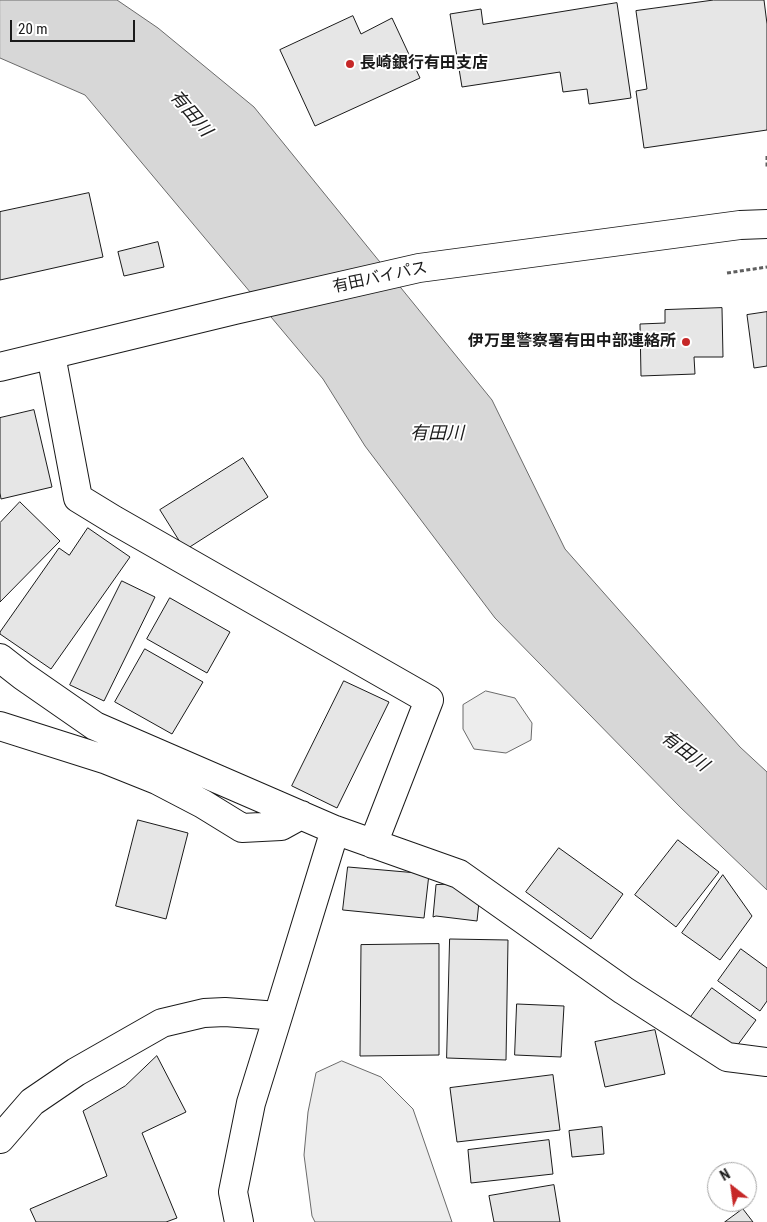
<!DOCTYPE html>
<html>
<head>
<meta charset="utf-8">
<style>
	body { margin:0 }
	#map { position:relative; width:767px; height:1222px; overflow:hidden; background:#fff; font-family:"Roboto Condensed",sans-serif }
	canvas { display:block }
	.north { position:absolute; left:707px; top:1162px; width:50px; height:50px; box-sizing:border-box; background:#fff; border:1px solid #a3a3a3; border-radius:50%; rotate:330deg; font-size:14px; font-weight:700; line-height:20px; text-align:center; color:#1a1a1a }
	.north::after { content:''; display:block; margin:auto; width:18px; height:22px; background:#c62828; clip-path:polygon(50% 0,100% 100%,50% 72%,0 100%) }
	.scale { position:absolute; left:10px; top:20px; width:125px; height:22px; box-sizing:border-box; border:2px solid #1a1a1a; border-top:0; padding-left:6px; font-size:15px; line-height:18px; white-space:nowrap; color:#1a1a1a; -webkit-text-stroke:4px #fff; paint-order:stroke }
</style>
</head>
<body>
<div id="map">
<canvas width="767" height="1222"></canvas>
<div class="north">N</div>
<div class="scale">20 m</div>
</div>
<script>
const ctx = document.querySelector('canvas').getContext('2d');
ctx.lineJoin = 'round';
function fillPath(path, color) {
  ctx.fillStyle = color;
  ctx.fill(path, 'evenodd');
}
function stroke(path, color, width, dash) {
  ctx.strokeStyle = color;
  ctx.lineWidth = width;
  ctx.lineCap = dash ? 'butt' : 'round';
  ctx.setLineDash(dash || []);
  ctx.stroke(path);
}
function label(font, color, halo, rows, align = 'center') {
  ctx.font = font + ' "Roboto Condensed","Noto Sans JP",sans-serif';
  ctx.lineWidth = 4;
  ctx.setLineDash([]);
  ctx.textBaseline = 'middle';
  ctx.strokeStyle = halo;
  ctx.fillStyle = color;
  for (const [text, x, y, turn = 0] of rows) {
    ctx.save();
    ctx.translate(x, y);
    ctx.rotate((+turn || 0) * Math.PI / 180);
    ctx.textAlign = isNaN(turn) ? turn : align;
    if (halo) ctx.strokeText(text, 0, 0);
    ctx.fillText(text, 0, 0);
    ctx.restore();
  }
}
const built = new Path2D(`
	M486,691L515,698L532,723L531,740L506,753L474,749L463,729V705Z
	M342,1061L381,1077L413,1109L452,1222H315L312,1216L304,1155L308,1112L316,1073Z`);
const water = new Path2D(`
	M0,0H117L158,28L254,107L492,400L565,549L740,747L767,772V890L680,807L495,618L365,446L323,379L85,95L0,58Z`);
const building = new Path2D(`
	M714,0H764L767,24V130L644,148L636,91L647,89L636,11Z
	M617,3L631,98L589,104L587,89L563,92L560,72L462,87L450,14L481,9L483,24Z
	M353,16L361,34L392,18L420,78L315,126L280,50Z
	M89,193L103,257L0,280V212Z
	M158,242L164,267L124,276L118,252Z
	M722,308L723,357H694L695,374L641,376L640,324L665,323V310Z
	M767,312V366L754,368L747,315Z
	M34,410L52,487L1,499L0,493V418Z
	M243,458L268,497L185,550L160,510Z
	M20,502L60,541L0,602V523Z
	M88,528L130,557L51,669L0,634V632L59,548L69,555Z
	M122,581L155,597L104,701L70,685Z
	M170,598L230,632L207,673L147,639Z
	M145,649L203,682L172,734L115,702Z
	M344,681L389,702L337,808L292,786Z
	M138,820L188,833L166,919L116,906Z
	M678,840L719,872L676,927L635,895Z
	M559,848L623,894L591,939L526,892Z
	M348,867L429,874L424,918L343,910Z
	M723,875L752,916L720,960L682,933Z
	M456,884L479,902L477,921L436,916L433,917L436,885Z
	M450,939L508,940L506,1060L447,1058Z
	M439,944V1055L360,1056L361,945Z
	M741,949L767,968V1001L760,1011L718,981Z
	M712,988L756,1020L734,1050L690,1018Z
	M517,1004L564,1006L561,1057L515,1055Z
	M655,1030L665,1074L605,1087L595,1042Z
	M157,1056L186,1112L142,1133L177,1218L166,1222H36L30,1209L107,1176L83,1111L125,1086Z
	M553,1075L560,1130L457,1142L450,1088Z
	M602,1127L604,1154L572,1157L569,1131Z
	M549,1140L553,1174L471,1183L468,1150Z
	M554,1185L560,1222H494L489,1196Z
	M743,1209L753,1222H725Z`);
const path = new Path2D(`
	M767,156V167
	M727,273L767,267`);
const minor = new Path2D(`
	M51,355L78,498L114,520L429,700L373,844
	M0,658L23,676L95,726L335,830L459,874L623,990L727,1057L767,1062
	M0,726L107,760L157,780L203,804L242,828L281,826L301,815
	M0,1139L32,1102L76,1072L162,1023L204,1013L225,1012L278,1016
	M239,1222L233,1192L251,1103L278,1016L335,830`);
const trunk = new Path2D(`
	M0,367L235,310L419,268L740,225L767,224`);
const markers = [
	[350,64,5,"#c62828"],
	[686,342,5,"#c62828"]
];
const poiNames = [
	["長崎銀行有田支店",360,64],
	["伊万里警察署有田中部連絡所",676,342,"right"]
];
const streetNames = [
	["有田バイパス",380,278,-12]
];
const waterNames = [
	["有田川",190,114,50],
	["有田川",437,434],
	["有田川",684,752,37]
];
fillPath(built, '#ededed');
stroke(built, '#6a6a6a', 1);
fillPath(water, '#d7d7d7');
stroke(water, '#6a6a6a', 1);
fillPath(building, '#e6e6e6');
stroke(building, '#1a1a1a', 1);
stroke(minor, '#1a1a1a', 30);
stroke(trunk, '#1a1a1a', 30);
stroke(path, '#5f5f5f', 3, [4, 2.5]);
stroke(minor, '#fff', 28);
stroke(trunk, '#fff', 28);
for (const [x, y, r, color] of markers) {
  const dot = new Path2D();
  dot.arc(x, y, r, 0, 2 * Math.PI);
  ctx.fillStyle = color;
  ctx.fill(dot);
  stroke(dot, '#fff', 2);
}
label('bold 16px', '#1a1a1a', '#fff', poiNames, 'left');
label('16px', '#1a1a1a', '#fff', streetNames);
label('italic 18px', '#1a1a1a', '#fff', waterNames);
</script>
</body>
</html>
